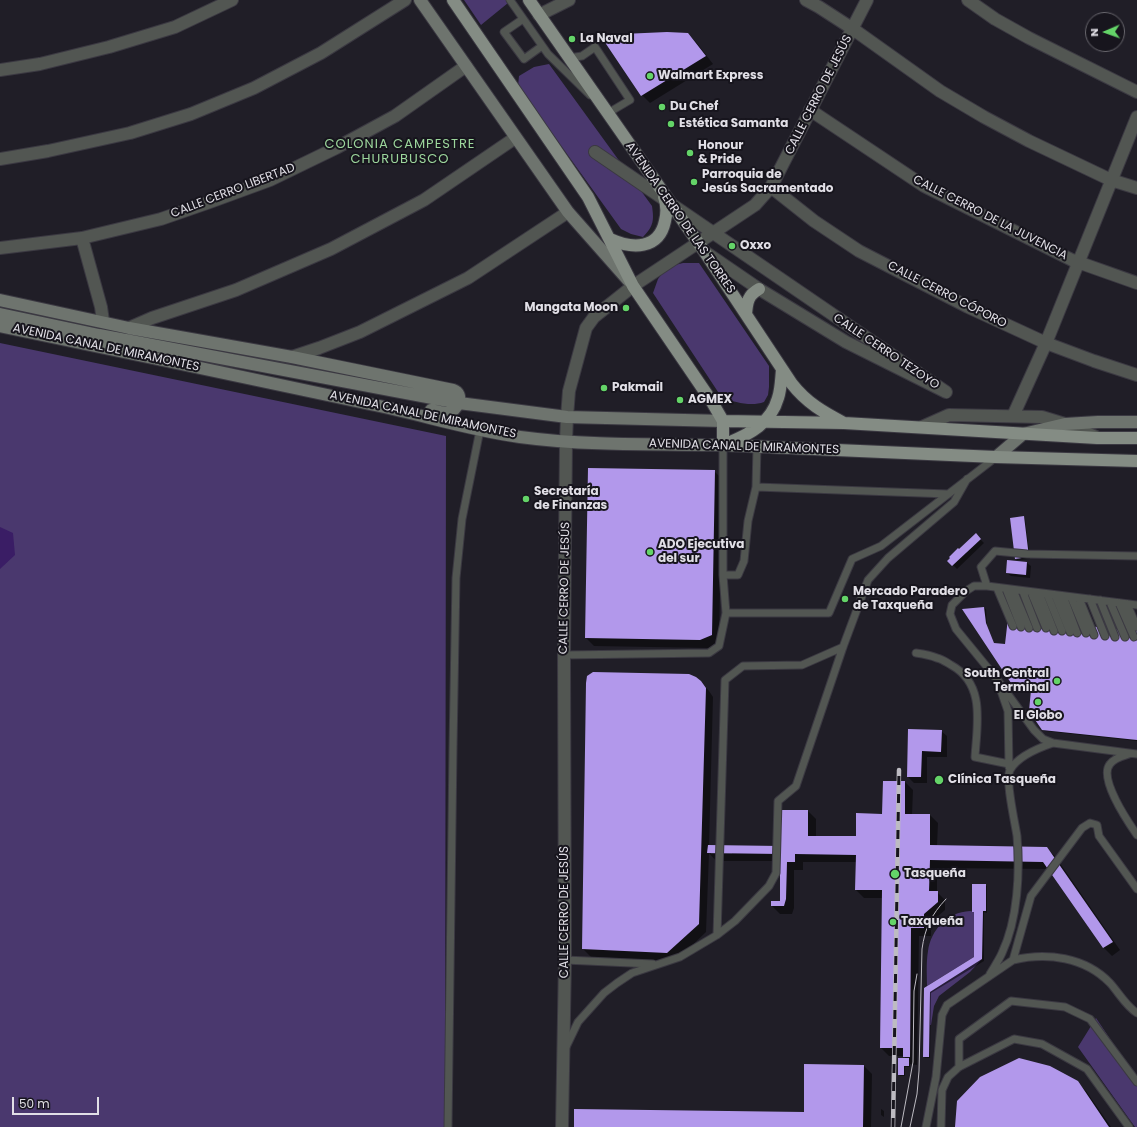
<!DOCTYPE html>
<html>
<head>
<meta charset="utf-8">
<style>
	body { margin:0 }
	#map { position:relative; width:1137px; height:1127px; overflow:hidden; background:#201e27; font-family:Poppins,sans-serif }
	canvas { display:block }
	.north { position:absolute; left:1085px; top:12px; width:40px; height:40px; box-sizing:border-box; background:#17151d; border:1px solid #68666d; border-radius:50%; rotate:268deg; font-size:11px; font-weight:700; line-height:16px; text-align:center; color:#e1dfe6 }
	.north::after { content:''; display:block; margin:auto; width:14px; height:18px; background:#64d468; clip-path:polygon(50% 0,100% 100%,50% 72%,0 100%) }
	.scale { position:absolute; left:12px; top:1097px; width:87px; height:18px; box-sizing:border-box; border:2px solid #e1dfe6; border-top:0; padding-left:5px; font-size:12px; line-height:14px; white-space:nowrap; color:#e1dfe6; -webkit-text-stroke:3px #17151d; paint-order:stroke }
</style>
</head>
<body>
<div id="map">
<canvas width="1137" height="1127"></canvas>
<div class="north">N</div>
<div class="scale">50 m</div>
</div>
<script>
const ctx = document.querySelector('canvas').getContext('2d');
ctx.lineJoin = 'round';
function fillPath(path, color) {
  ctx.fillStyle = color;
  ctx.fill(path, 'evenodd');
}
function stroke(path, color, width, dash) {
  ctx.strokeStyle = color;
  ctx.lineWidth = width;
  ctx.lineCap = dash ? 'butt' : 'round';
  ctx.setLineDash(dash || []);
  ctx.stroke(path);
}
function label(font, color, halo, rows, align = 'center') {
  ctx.font = font + ' Poppins,sans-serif';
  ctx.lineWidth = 4;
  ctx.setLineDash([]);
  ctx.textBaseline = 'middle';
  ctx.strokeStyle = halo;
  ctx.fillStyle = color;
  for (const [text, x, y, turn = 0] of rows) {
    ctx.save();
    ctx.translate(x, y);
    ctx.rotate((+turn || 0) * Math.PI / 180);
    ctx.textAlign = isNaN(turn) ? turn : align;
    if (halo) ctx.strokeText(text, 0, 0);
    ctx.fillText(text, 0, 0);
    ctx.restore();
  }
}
const green = new Path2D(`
	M464,0H506L508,3L481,25Z
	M549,64L652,206C654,220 654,226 643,237L631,234L621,229L518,86L519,76L534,67Z
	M683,263H699L769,366V387L768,395L764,402C751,407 735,402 722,398L653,293L658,279L667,267Z
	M0,343L446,436L445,1127H0Z
	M970,911L974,912V957L927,986C927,975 926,963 928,951C931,930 947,912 970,911Z
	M982,959L970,972L939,996L934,1006L931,1025H930V992Z
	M1096,1018L1137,1079V1127H1135L1078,1047Z`);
const water = new Path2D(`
	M0,527L13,533L15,555L0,569Z`);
const shadow = new Path2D(`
	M688,34L696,42L713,64L650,103L642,95Z
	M714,471L722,479L719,642L709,648L594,646L586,638Z
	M1024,517L1025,519L1030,559L1017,560L1016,558Z
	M976,535L984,543L957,569L949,561Z
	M1008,561L1027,563L1031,566L1030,578L1011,576L1007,573Z
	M984,608L986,609L987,626L994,644L1006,646L1137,632V741L1045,731L1043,730L1032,691L1017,690L1016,688L963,609Z
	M701,682L709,691L713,697L709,846L781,847L808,811L816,819V837H857L883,815L905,782L913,790L912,815H930L938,823L937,846L1046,848L1055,856L1120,950L1112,956L1104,948L1050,869L937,868V892L945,900V910L931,922V936H919L917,1065L910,1064V1067H905V1076H900L899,1075L906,1059L904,1056H889L881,1048L883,898H864L856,890L857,862H803V870H794V908L792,914H780L772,906L781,902V861H716L709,853L706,932L676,961L591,957L583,949ZM711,852H732V854H711Z
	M909,730L941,731L947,736V757H927V783H914L908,777Z
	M985,885L987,886V913L984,912V961L931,993L930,1058H925L924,1057L925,989L975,958V913L973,911Z
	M864,1066L872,1074L871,1127H575L805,1113Z
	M1077,1082L1086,1091L1111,1127H956Z
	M881,1109L884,1111V1117L881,1115Z`);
const building = new Path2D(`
	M667,32L688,33L706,56L641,96L600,35Z
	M588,468L715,470L712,635L700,640L585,638Z
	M1024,516L1029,557L1015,559L1010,518Z
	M976,533L981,539L952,566L947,561L950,558L949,557L958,548L959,549Z
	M1007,560L1027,562L1026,575L1006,573Z
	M984,607L986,623L994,643L1005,644L1008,618L1137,631V740L1042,730L1029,711L1031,690L1015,689L962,609Z
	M593,672L689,674L696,677L701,681L706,688L699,924L667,953L582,949L586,683L587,676Z
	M908,729L942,730L941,752L922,751L921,777H907Z
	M883,781H905V814H930V845L1047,847L1113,942L1103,948L1043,862L930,860L929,891H938V902L924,914V928H911L910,1057H903V1048H880L882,890H855L856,855L795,854V862H787L786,899L784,906H771V901H780V854L707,853L708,845L780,846L781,810H808V836H856V813L882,814Z
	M972,884H986V911H983L982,959L930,992L929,1057H923L924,988L974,957V912H972Z
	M898,1058H909V1066H904V1075H898Z
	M1019,1058L1050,1066L1078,1081L1109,1127H955L957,1101L980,1077Z
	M804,1064L864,1065L863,1127H574V1109L804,1112Z`);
const lane = new Path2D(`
	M510,0L548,54L590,95
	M523,19L504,32L524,59L542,46
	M569,58L582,56L595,47L630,100L608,113
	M756,487L948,494
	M723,575H738L744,561L748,521L756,487L757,446
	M987,586L981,567L995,551L1027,554L1137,556
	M997,588L1013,626
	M1006,589L1021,627
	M1013,590L1029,628
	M1023,592L1037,628
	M1031,592L1046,628
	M1039,593L1054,631
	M1047,594L1062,631
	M1055,595L1070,632
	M1063,596L1077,633
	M1071,597L1086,633
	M1079,598L1094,635
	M1090,599L1105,636
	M1100,600L1115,637
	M1110,602L1125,637
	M1119,603L1134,637
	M1127,604L1137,627
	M1137,605L987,586H974L966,591L952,605L950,614L956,629L996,678L1034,730L1043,739L1053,743L1137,754
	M726,613H829L852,559L881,546L995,458
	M916,653C923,654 930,655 937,658C942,659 946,662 951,665C986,684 977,724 975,757L1009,764
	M564,655L709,653L719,646L726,613L723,575V445
	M999,685L1008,711L1009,767
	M1129,754C1123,756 1114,758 1110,764C1098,778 1128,822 1137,835
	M717,935L725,680L743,666L802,665L843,647
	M565,960L653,964
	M1013,960L1031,896L1082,828L1090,823L1097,825L1099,836L1137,889
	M990,974C994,967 999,960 1002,953C1018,919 1020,872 1017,836C1015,823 1005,779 1010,770C1018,756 1038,748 1053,743
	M566,1047L578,1022L604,993L617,983L632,973L680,957L717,935L735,921L769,886L776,873L778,801L796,786L843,647L868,580L888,558L954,502L967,479
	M959,1067V1039L1011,1001L1065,1007L1090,1019L1137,1082
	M448,1127L453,748L456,578L462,519L480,430
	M926,1127L936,1077L942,1015L947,1005L1013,960C1047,952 1085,957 1110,983C1119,993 1126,1006 1137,1013
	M941,1127L942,1090L948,1077L959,1067L1014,1039L1042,1044L1087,1069L1129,1127`);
const street = new Path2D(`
	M806,0L819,7L853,29L940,91L984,117L1029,141L1111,180L1137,188
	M968,0L995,19L1029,38L1137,92
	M539,15L569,0
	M0,70L40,64L109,47L175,27L232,0
	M810,110L924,186L1072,260L1137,283
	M595,152L946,392L846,342L759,289L705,252
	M0,159L48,151L130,133L191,114L254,88L321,53L405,0
	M771,187L814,221L859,251L968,307L1046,343L1094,361L1137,375
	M82,238L101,307L103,321
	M0,248L82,238L161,219L210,202L270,180L336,148L395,116L466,66
	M129,328L152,318L236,290L331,249L424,200L515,138
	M292,357L319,348L360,332L468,278L568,212
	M1013,416L1046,343L1137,117
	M922,427L949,415L1042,417L1065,424L1096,437
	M562,1127L565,960L564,655L566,441L567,417L569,391L586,328L594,317L633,286L755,205L771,187L867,0`);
const secondary = new Path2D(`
	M420,0L568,212L628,280
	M0,300L129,328L292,357L453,390C465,394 458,411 447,413C442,413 436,411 431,410
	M0,314L99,335L459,403L567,417L723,421
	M0,326C122,351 243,377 365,403C417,413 468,430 520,437C587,446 656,444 723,445
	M996,457L1023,434L1065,424L1098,422H1137`);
const primary = new Path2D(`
	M453,0L588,197L633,286L712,402L723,421V445
	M529,0L704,251L792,384C807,403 823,412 844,423
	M610,239C632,249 659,250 665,221C667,213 667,205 664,197
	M746,314C747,302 748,295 759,289
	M723,421L844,423L1097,438H1137
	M728,443C750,434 771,423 778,398C781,389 781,379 782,370
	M723,445L996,457L1137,461`);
const tram = new Path2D(`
	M901,1127L913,1062L914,991L917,974
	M910,1127L917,1094L919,1071L922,949C925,928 931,915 946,899`);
const rail = new Path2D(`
	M893,1127L899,770`);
const markers = [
	[572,39,4,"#64d468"],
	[650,76,4,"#64d468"],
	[662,107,4,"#64d468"],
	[671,124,4,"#64d468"],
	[690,153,4,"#64d468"],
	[694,182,4,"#64d468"],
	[732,246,4,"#64d468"],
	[626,308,4,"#64d468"],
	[604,388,4,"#64d468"],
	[680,400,4,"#64d468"],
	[526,499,4,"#64d468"],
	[650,552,4,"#64d468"],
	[845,599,4,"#64d468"],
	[1057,681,4,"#64d468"],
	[1038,702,4,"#64d468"],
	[939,780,5,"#64d468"],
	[895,874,5,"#64d468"],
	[893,922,4,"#64d468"]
];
const poiNames = [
	["La Naval",580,39],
	["Walmart Express",658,76],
	["Du Chef",670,107],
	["Estética Samanta",679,124],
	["Honour",698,146],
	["& Pride",698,160],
	["Parroquia de",702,175],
	["Jesús Sacramentado",702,189],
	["Oxxo",740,246],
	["Mangata Moon",618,308,"right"],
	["Pakmail",612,388],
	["AGMEX",688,400],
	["Secretaría",534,492],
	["de Finanzas",534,506],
	["ADO Ejecutiva",658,545],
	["del sur",658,559],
	["Mercado Paradero",853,592],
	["de Taxqueña",853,606],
	["South Central",1049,674,"right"],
	["Terminal",1049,688,"right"],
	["El Globo",1038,716,"center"],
	["Clínica Tasqueña",948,780],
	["Tasqueña",904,874],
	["Taxqueña",901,922]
];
const streetNames = [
	["CALLE CERRO DE JESÚS",819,95,-63],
	["CALLE CERRO LIBERTAD",233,191,-21],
	["AVENIDA CERRO DE LAS TORRES",680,218,55],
	["CALLE CERRO DE LA JUVENCIA",990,218,27],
	["CALLE CERRO CÓPORO",947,295,27],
	["AVENIDA CANAL DE MIRAMONTES",106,348,12],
	["CALLE CERRO TEZOYO",886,352,34],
	["AVENIDA CANAL DE MIRAMONTES",423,415,12],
	["AVENIDA CANAL DE MIRAMONTES",744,447,2],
	["CALLE CERRO DE JESÚS",565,588,-89],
	["CALLE CERRO DE JESÚS",565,912,-90]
];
const neighbourhoodNames = [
	["COLONIA CAMPESTRE",400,145],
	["CHURUBUSCO",400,160]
];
fillPath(green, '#4a386e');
fillPath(water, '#3a1d65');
fillPath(shadow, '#0007');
fillPath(building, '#b298eb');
stroke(lane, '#3b3942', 9);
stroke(street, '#3b3942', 14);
stroke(secondary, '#3b3942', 14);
stroke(primary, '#3b3942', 14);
stroke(lane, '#525652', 7);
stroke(street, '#525652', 12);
stroke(secondary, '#6e746e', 12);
stroke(primary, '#848c84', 12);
stroke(tram, '#bdbbc2', 1);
stroke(rail, '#bdbbc2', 4.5);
stroke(rail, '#17151d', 3, [9]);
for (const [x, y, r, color] of markers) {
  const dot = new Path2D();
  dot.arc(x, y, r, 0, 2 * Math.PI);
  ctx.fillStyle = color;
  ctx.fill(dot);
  stroke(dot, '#17151d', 1.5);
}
label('bold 12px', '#e1dfe6', '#17151d', poiNames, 'left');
label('12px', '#e1dfe6', '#17151d', streetNames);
ctx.letterSpacing = '1px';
label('13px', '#9cd69c', '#17151d', neighbourhoodNames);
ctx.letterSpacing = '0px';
</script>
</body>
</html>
